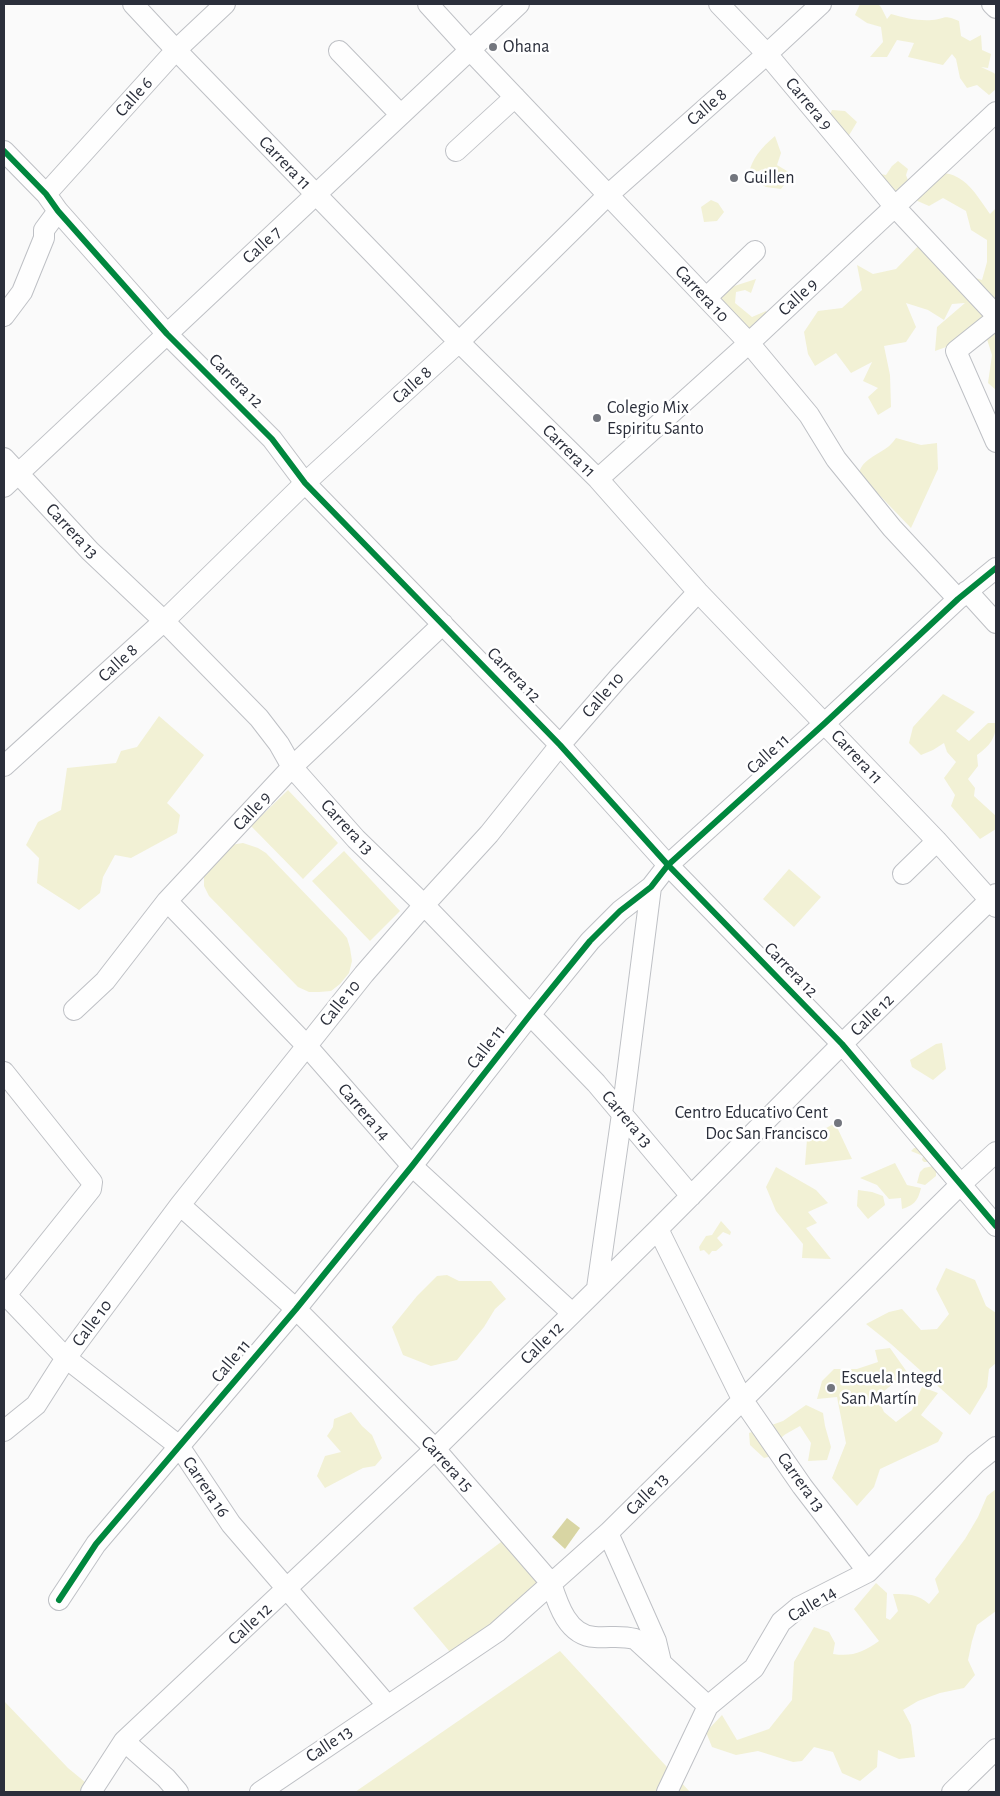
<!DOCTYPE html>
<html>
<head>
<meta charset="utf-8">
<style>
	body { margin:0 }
	#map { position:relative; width:1000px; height:1796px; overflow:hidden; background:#fafafa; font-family:"Alegreya Sans",sans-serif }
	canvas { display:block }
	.frame { position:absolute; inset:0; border:5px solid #2b2f3b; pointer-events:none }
</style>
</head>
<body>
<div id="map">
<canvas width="1000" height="1796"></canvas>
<div class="frame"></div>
</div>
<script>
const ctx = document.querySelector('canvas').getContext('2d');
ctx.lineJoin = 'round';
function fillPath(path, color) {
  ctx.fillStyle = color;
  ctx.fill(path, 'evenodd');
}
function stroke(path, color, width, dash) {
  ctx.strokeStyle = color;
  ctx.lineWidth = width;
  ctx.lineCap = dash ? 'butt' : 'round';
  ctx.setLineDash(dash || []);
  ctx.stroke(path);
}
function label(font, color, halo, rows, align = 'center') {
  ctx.font = font + ' "Alegreya Sans",sans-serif';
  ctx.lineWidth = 5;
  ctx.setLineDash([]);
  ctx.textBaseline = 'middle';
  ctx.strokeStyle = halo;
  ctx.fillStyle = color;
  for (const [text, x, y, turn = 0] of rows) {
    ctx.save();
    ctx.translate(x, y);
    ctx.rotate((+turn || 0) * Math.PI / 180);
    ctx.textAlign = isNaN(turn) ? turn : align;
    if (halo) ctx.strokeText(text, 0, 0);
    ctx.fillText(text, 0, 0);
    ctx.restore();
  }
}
const green = new Path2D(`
	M860,4H878L881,7L887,19L891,14C905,18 918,21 932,20C947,19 942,14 959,21L961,36L970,41L981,35L982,50L991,54L988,68L981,67L994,73L996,75V89L989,95L977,85L967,88L960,78L956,59L952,54L943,65L908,57L914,43L897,40L887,57H870L883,42L881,27L867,23L855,15Z
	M832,110L845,111L857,122L848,137L827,121Z
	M775,136L781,153L777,165L792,174L781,189L766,187L755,181L763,169L748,176C752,158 761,148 775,136Z
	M898,161L908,169L906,175L909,183L902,185L897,193L892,194L880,174L886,175L892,166Z
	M941,173C965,173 977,196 990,214L996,208V390L988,383L992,355L985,333L935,351L937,327L965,303L952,304L944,320L928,310L906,303L916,327L906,342L884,346L890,375L891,407L878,415L868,397L878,388L863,381L872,362L851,373L836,353L815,366L808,354L804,332L818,311L842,308L862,290L857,265L873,274L896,269L924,240L966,275L982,280L987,262V240L971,230L966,211L943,198L929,206L913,199Z
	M711,200L718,203L724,212L717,221L704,222L701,207Z
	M756,279L751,293L745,290L736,292L735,303L752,317L766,311L767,315L748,331L719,300V291Z
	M896,438L921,445L937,443L938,469L911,528L859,474C861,461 875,456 885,449C889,447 893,442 896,438Z
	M943,694L975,712L956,731L969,741L988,723H996C996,739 989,746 977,755L978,766L968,779L975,788L974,796L996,816V829L980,839L951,806L955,795L944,778L956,762L947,752L944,743L933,750L921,755L909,743L913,727Z
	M159,716L204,755L167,803L180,815L177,833L131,858L115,855L103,877L100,893L79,910L37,883L39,858L26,845L38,822L61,810L67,768L116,763L121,751L137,747Z
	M288,790L338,843L303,879L251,826Z
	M243,843L258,848L266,853L342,932L347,938L350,948L352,961L349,973L340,984L331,991L319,992H309L298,987L209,896L204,886V873L230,845Z
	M344,851L400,911L370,941L312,881Z
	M789,869L821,897L794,927L763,899Z
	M942,1043L946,1069L933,1080L912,1067L910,1060L936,1044Z
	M835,1123L852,1159L805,1165L807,1139Z
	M914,1148H918L938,1171L936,1173V1176L925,1185L917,1183L920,1172L924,1168L933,1166L929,1162H924L922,1160L923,1156L911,1151Z
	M895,1163L907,1185L921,1188C918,1200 915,1205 902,1209L901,1198L889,1199L877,1185L860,1178Z
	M776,1167L816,1190L828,1203L808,1212L817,1223L806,1228L831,1259L802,1258L803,1244L776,1211L766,1187Z
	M858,1190L872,1192L883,1196L885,1205L868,1219L857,1206Z
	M721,1221L731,1232L730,1235L723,1232L717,1238L723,1245L716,1251H712L709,1255L704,1250L700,1251L699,1247L706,1236L712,1235Z
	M946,1268L975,1280L986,1306L996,1313V1363L989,1369L987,1387L970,1415L891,1344L866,1324L889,1312L902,1309L921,1330L937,1329L949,1314L936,1289Z
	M447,1275L459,1281H491L506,1299L495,1309L484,1327L457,1360L431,1366L403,1355L392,1327L417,1296L437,1276Z
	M890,1348L907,1372L877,1397L884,1412L896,1422L912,1410L922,1387L938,1393L921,1415L943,1433L938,1442L880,1469L874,1487L857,1506L832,1478L846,1443L837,1397L817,1399L822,1381L834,1369H857L878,1362L875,1350Z
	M806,1405L823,1413L825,1426L831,1447L827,1460L808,1461L811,1443L800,1426C783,1436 778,1435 776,1455L764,1458L750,1445L749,1433L783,1421Z
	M351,1412L362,1426L372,1435L382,1458L375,1466L363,1468L325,1488L317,1476L325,1456L341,1452L327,1436L333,1427L334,1419Z
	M996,1489V1611L977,1625L972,1641L968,1660L975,1675L964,1688L940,1693L918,1701L903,1710L911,1725L915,1757L899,1759L878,1750L877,1767L860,1781L842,1773L833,1752L814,1747L802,1761L793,1762L758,1751L736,1755L712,1747L706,1732L722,1715L737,1740L769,1729L792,1700L794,1662L814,1627L829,1632L835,1643L833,1654C853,1657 863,1652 879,1641L854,1609L876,1583L887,1593L886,1618L890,1620L898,1611L893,1594C908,1594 918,1594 929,1604L939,1592L935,1579L965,1539L978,1517L987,1496Z
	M509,1536L540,1580L455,1658L413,1608Z
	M560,1651L690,1792H355Z
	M4,1701L68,1768L97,1792H4Z`);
const water = new Path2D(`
	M567,1518L580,1528L565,1549L552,1537Z`);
const minor = new Path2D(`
	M133,4L176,50L459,342L598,479L698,592L937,841L996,907
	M428,4L470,50L749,343L809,415L836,459L892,528L958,599
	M719,4L767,54L895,207L996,315
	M992,4L996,8
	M339,51L400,114
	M4,151L46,194L58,211L167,334L272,439L305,483L560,745L668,865L842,1044L996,1226
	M456,151L515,97
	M46,194L176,50L225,4
	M706,298L755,251
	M4,316L22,292L44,238V230L58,211
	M996,319L956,351L996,442
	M4,458L90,551L164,621L259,718L279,744L292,767L356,839L424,905L596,1083L691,1196
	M598,479L749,343L996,112
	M4,487L519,4
	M967,591L996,623
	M4,766L164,621L305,483L459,342L608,195L767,54L821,4
	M903,874L937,841
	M167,901L306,1045L412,1166L572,1313
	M74,1010L105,981L167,901L292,767L443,624
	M4,1072L92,1182L91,1189L7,1294
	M180,1205L296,1309L435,1449L551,1583C558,1605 568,1636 595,1637C610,1638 620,1635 635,1639L708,1706
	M658,1229L742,1399L802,1486L868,1572
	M597,1288L622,1114L651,887
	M4,1293L66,1358L179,1446L231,1524L387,1705
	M4,1431L36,1405L66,1358L180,1205L364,974L424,905L489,834L560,745L620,676L698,592
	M608,1533L656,1641L661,1662
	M59,1600L96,1544L296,1309L412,1166L530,1015L590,941L620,911L651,887L668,865L825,723L958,599L996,568
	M124,1741L166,1778L178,1792
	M91,1792L124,1741L435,1449L658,1229L842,1044L996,894
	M260,1792L497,1632L608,1533L961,1184L996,1152
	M667,1792L708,1706L754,1668L781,1622L799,1607L868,1572L976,1463L996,1447
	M952,1792L996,1749`);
const cycleway = new Path2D(`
	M4,151L46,194L58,211L167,334L272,439L305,483L560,745L668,865L842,1044L996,1226
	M59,1600L96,1544L296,1309L412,1166L530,1015L590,941L620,911L651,887L668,865L825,723L958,599L996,568`);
const markers = [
	[493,47,5,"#73767e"],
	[734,178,5,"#73767e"],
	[597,418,5,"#73767e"],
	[838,1123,5,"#73767e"],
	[831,1388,5,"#73767e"]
];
const poiNames = [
	["Ohana",503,47],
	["Guillen",744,178],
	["Colegio Mix",607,408],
	["Espiritu Santo",607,429],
	["Centro Educativo Cent",828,1113,"right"],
	["Doc San Francisco",828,1134,"right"],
	["Escuela Integd",841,1378],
	["San Martín",841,1399]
];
const streetNames = [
	["Calle 6",134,97,-48],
	["Carrera 9",809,104,50],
	["Calle 8",707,107,-41],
	["Carrera 11",285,163,46],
	["Calle 7",262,245,-43],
	["Carrera 10",702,294,47],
	["Calle 9",798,297,-43],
	["Carrera 12",236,381,45],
	["Calle 8",412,385,-42],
	["Carrera 11",569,451,45],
	["Carrera 13",72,531,47],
	["Calle 8",118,663,-43],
	["Carrera 12",514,675,46],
	["Calle 10",603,695,-49],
	["Calle 11",768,754,-42],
	["Carrera 11",857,757,47],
	["Calle 9",252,811,-47],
	["Carrera 13",347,827,47],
	["Carrera 12",791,970,46],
	["Calle 10",340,1003,-51],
	["Calle 12",872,1015,-44],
	["Calle 11",486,1047,-52],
	["Carrera 14",364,1112,49],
	["Carrera 13",627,1119,50],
	["Calle 10",92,1323,-53],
	["Calle 12",542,1343,-45],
	["Calle 11",231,1361,-50],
	["Carrera 15",447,1464,48],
	["Carrera 13",801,1482,54],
	["Carrera 16",206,1487,56],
	["Calle 13",647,1494,-45],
	["Calle 14",812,1604,-31],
	["Calle 12",250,1624,-43],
	["Calle 13",329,1744,-34]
];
fillPath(green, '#f2f1d5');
fillPath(water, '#d8d5a3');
stroke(minor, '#bec0c5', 22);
stroke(minor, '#fefefe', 20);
stroke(cycleway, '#00873e', 6);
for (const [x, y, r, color] of markers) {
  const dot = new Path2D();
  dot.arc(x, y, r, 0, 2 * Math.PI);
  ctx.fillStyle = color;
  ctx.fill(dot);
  stroke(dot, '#fff', 2);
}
label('18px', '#2b2f3b', '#fff', poiNames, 'left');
label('18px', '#2b2f3b', '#fff', streetNames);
</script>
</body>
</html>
